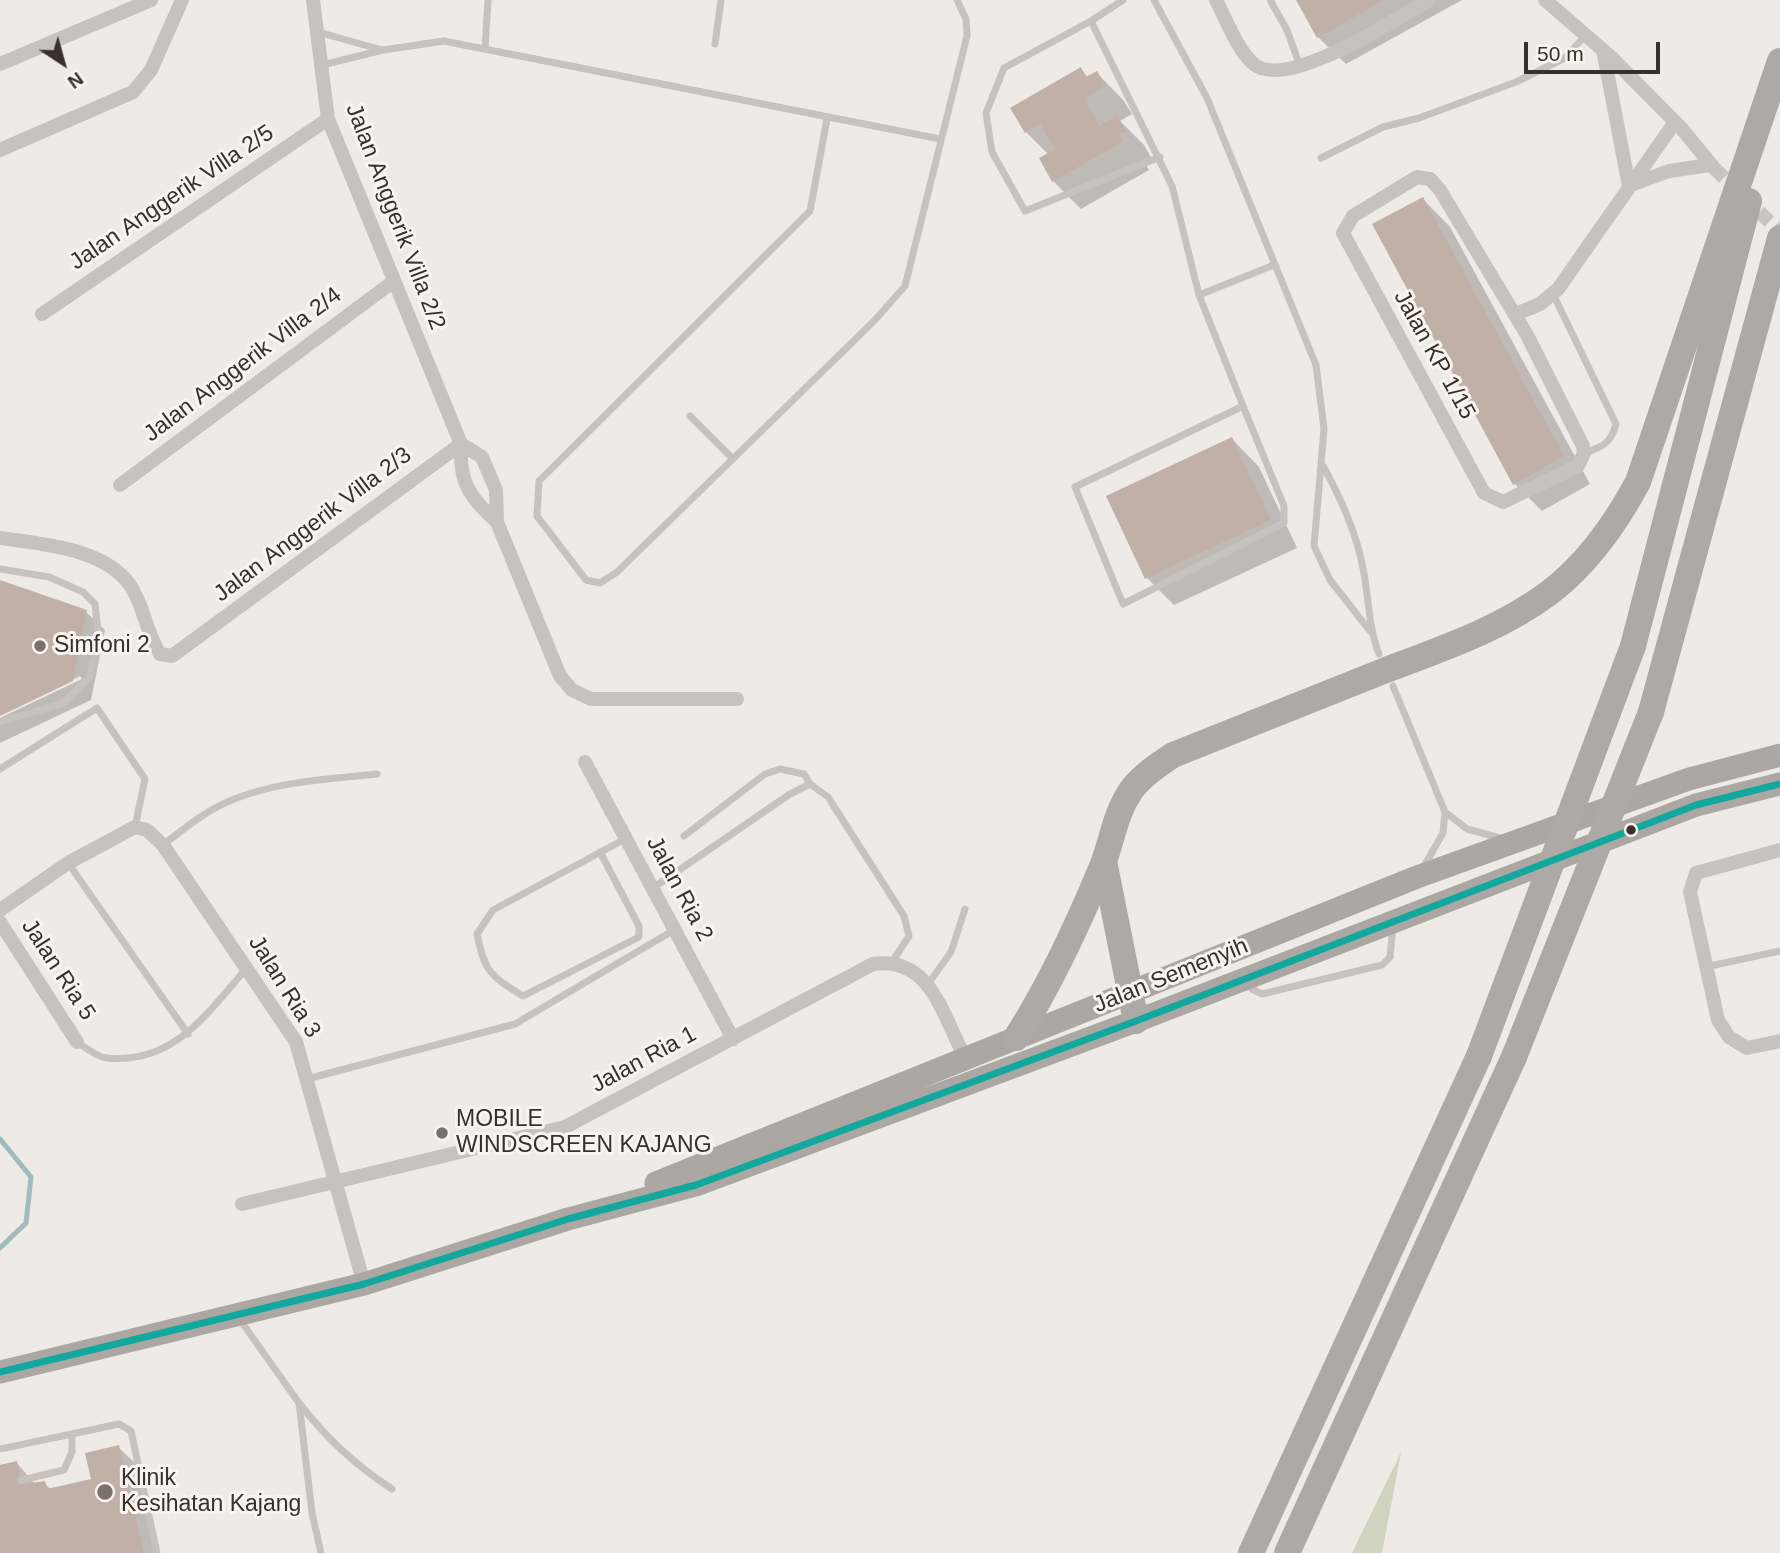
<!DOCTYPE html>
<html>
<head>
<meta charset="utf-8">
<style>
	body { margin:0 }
	#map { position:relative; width:1780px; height:1553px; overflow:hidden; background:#eeeae5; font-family:Helvetica,sans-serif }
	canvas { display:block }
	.north { position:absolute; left:28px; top:28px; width:70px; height:70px; -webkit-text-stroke:5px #f9f4ee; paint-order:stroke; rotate:144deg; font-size:19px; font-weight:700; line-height:28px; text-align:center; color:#39302b }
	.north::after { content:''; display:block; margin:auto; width:24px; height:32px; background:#39302b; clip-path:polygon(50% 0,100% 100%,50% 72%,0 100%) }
	.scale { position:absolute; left:1524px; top:42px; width:136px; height:32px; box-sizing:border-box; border:4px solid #39302b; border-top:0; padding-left:9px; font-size:21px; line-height:24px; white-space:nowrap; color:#39302b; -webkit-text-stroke:5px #f9f4ee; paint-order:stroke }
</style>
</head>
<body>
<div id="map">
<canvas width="1780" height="1553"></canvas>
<div class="north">N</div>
<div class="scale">50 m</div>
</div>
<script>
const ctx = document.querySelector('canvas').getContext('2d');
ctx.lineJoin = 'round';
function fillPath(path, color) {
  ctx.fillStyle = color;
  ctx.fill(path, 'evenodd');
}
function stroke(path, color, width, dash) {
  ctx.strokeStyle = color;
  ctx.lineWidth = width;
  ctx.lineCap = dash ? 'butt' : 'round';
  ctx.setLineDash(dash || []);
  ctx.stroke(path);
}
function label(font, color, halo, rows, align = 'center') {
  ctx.font = font + ' Helvetica,sans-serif';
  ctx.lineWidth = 6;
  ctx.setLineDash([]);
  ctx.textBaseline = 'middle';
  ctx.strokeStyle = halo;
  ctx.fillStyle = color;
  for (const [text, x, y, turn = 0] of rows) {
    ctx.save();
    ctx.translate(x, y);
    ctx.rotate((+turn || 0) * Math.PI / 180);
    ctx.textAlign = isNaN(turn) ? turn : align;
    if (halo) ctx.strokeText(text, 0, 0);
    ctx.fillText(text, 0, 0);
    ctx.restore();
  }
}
const green = new Path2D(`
	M1401,1452L1382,1553H1352Z`);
const shadow = new Path2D(`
	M1298,0H1462L1346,64L1318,37Z
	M1081,70L1089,78L1097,73L1124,101L1132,114L1120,121L1144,145L1152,159L1145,163L1149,170L1081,209L1053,181L1049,155L1026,132Z
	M1423,199L1450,227L1590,484L1542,511L1515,484Z
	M1232,439L1259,467L1297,548L1174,605L1147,578Z
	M0,582L86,612L105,630L91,700L0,743V718L82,679L80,676L0,714Z
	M118,1447L137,1465L157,1553H0V1466L16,1462L36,1485L44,1483L52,1490L94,1480Z`);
const stream = new Path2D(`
	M0,1139L31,1177L26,1223L0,1248`);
const building = new Path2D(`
	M1296,0H1385L1317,38Z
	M1081,67L1086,77L1097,71L1106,86L1084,98L1099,126L1117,115L1126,131L1119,135L1123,142L1052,182L1039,158L1055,149L1040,124L1025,133L1010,108Z
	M1423,197L1564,456L1513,485L1372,224Z
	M1232,437L1271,520L1145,579L1106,496Z
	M0,580L87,610L73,681L0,716Z
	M119,1445L144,1553H0V1465L17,1461L20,1474L16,1479L18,1485L45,1481L47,1489L91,1479L85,1453Z`);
const streetTunnel = new Path2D(`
	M1714,168L1780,232`);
const lane = new Path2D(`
	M1154,0L1207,98L1316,365L1324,429L1314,546L1330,580L1370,631
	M1270,0L1287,30L1300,66
	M1091,21L1123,0
	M318,32L382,50
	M715,44L721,0
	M485,48L488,0
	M322,65L383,50L444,41L940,139
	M827,119L810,211L539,481L537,516L586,580L600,583L617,572L874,321L905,286L967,36L966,19L957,0
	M1160,157L1025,211L992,152L986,113L1004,68L1091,21L1172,186L1199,295
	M1321,158L1383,127L1419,118L1516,82L1565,58L1585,36
	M1553,294L1616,424C1611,443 1603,447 1584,453
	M1243,406L1284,506V523L1123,604L1075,487L1243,406L1199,295L1274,265
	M690,416L732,458
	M1323,466C1341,498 1356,532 1363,568C1369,597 1368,626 1379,654
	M0,569L49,577L83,592L95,604L99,640L89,678L63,703L0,722
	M1393,686L1445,812L1443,833L1423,868
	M0,769L97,708L145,779L135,827
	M1445,812L1467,829L1500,838
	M684,836L765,774L780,769L804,774L810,784
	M163,845C186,827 209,808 237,798C281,781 331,779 377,774
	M600,852L639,926V937L523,996C490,975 485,973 477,934L493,910L625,839
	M68,863L188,1034
	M653,888L790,794L810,784L828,797L904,916L909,936L892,962
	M1706,967L1780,951
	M1247,982L1252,989L1262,994L1382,965L1390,957L1393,925
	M928,984L951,952L965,909
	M77,1042C85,1047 97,1057 106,1058C174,1065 207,1013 247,968
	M307,1079L515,1024L674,930
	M238,1317L299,1403L312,1513L321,1553
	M300,1404C326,1438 355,1465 392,1489
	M0,1449L119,1424L131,1431L157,1553
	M22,1480L64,1470L72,1452V1434`);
const street = new Path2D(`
	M313,0L328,119L461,444C459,482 469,497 497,522
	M1216,0C1226,19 1238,52 1255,65C1289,90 1397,18 1429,0
	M1545,0L1611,57L1682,129L1714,168
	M1603,50L1629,186
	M0,64L151,0
	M0,150L133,92L151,70L182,0
	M1417,177L1430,179L1440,190L1527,335L1583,446L1584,453L1578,466L1503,502L1484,493L1343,233L1353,216Z
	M1631,185L1669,171L1710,165
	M42,314L328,119
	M1516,314L1540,304L1558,289L1675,122
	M461,444L482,457L496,490L497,522L560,676L572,690L591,699H737
	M120,485L394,281
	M0,538C41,544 104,548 130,585C144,605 146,633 160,654L172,656L461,444
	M585,762L733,1039
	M1780,850L1696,873L1690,892L1718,1020L1729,1037L1747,1048L1780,1041
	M0,910L68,863L135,827L147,830L163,845L296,1042L364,1284
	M0,922L77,1042
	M242,1204L565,1127L873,964C931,956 942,1015 965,1057`);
const primary = new Path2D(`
	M656,1183L1417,877L1689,779L1780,755
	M0,1372L364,1284L568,1219L696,1185L1136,1021L1696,805L1780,784`);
const highway = new Path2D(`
	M1633,646L1749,201
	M1651,712L1780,238
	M1104,861L1136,1021
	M1016,1038C1051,983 1078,925 1103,864C1113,838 1115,813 1132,789C1143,775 1158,765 1173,755C1244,726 1315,698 1386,670C1441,649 1501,629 1549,593C1586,565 1616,523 1638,482L1780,61
	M1251,1553L1479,1056
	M1287,1553L1514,1057`);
const highwayBridge = new Path2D(`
	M1479,1056L1633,646
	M1514,1057L1651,712`);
const bus1 = new Path2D(`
	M0,1372L364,1284L568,1219L696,1185L1136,1021L1696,805L1780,784`);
const markers = [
	[40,646,7,"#78716c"],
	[1631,830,6,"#39302b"],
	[442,1133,7,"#78716c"],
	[105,1492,9,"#78716c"]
];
const streetNames = [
	["Jalan Anggerik Villa 2/5",172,198,-34],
	["Jalan Anggerik Villa 2/2",395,217,69],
	["Jalan KP 1/15",1434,355,61],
	["Jalan Anggerik Villa 2/4",243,365,-37],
	["Jalan Anggerik Villa 2/3",313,525,-37],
	["Jalan Ria 2",679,889,62],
	["Jalan Ria 5",58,970,57],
	["Jalan Semenyih",1171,976,-22],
	["Jalan Ria 3",284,987,58],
	["Jalan Ria 1",644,1060,-28]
];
const poiNames = [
	["Simfoni 2",54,646],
	["MOBILE",456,1120],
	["WINDSCREEN KAJANG",456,1146],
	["Klinik",121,1479],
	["Kesihatan Kajang",121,1505]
];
fillPath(green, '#cfd3c0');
fillPath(shadow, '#0003');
stroke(stream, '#a2bcbe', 5);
fillPath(building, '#c0b0a8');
stroke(streetTunnel, '#cac5c0', 14, [14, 7]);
stroke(lane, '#c7c2bd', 7);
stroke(street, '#c7c2bd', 14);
stroke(primary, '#aca7a2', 23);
stroke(highway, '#ada9a4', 26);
stroke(highwayBridge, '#ada9a4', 26);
stroke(bus1, '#12a89d', 7);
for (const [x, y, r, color] of markers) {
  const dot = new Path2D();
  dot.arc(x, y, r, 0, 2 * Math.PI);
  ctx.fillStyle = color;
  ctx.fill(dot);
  stroke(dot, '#f9f4ee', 2.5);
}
label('23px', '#39302b', '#f9f4ee', streetNames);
label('23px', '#39302b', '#f9f4ee', poiNames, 'left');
</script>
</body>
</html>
